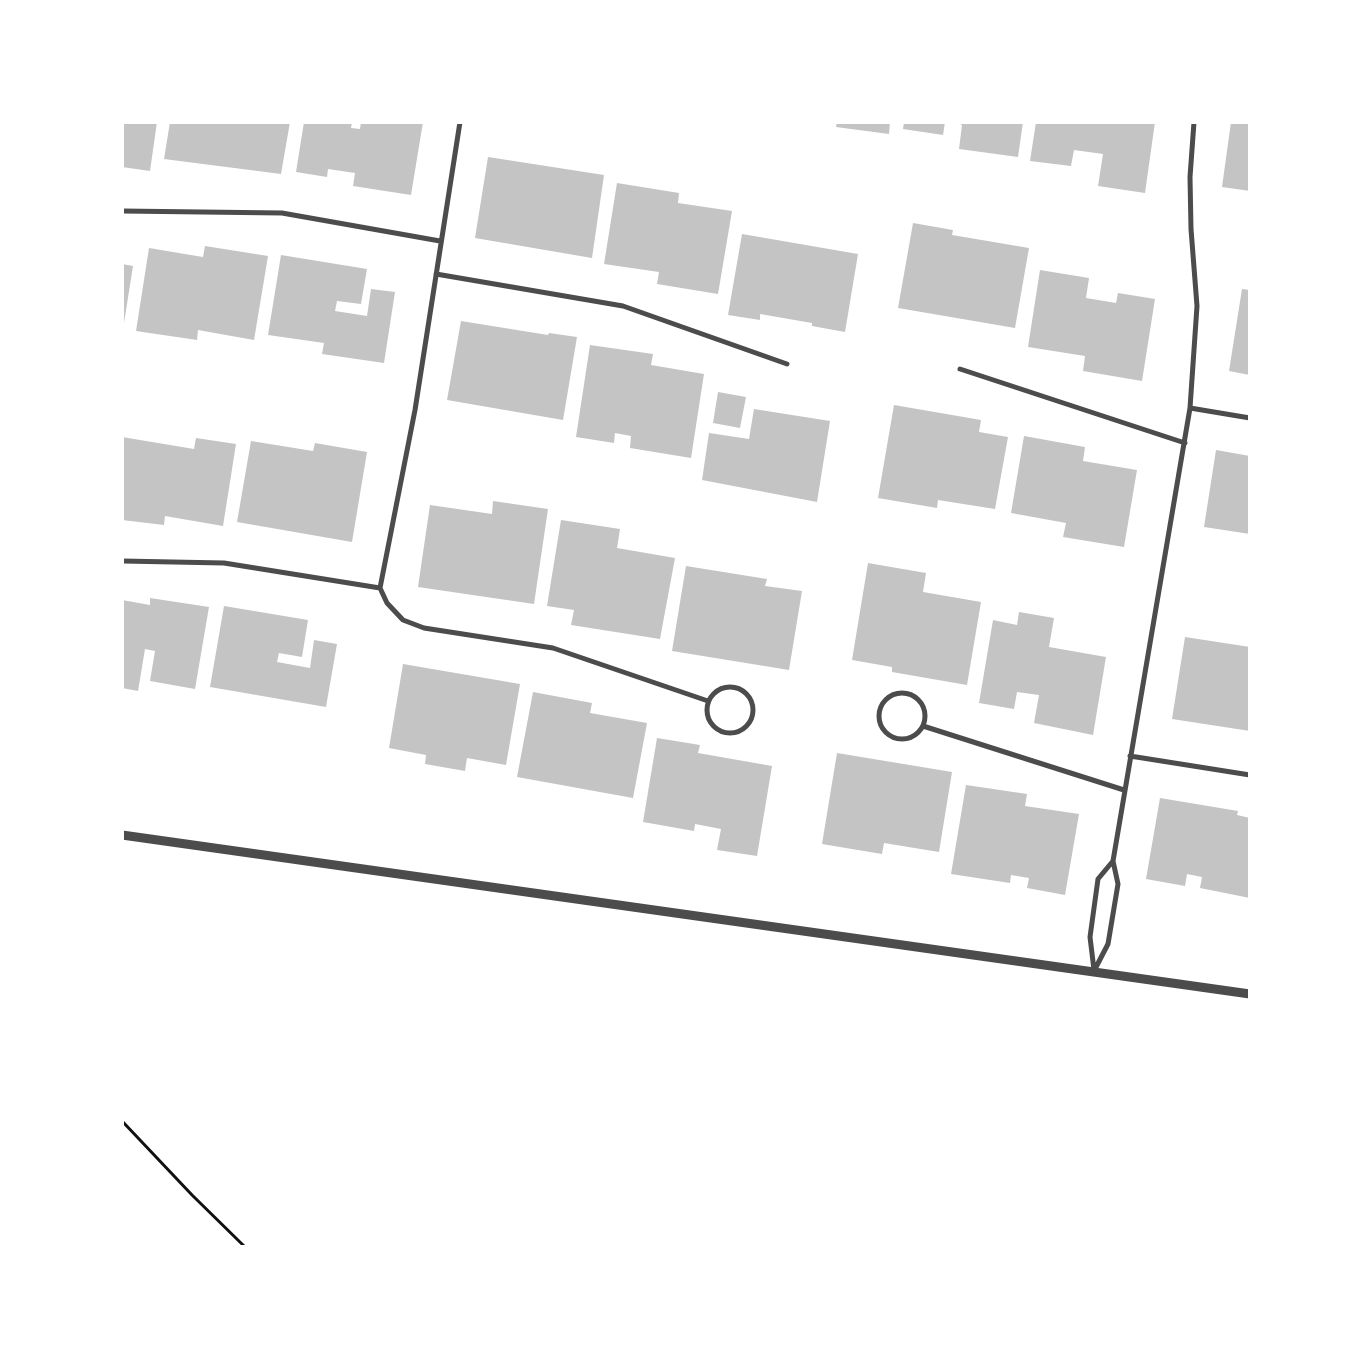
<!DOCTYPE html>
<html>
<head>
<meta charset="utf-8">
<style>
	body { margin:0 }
	#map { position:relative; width:1372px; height:1369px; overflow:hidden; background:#fff; font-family:"Exo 2",sans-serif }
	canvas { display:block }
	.frame { position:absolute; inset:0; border:124px solid #fff; pointer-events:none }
</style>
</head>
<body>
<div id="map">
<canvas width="1372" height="1369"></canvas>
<div class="frame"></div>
</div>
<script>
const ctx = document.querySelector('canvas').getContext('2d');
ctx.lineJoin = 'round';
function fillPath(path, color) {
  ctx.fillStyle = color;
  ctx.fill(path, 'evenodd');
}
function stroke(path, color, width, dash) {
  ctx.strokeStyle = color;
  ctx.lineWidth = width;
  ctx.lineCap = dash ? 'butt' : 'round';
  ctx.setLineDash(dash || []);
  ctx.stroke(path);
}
const building = new Path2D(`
	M122,122H157L150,171L122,167Z
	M170,122H290L281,174L164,159Z
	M304,122H352L351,128L360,129L361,122H423L411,195L353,186L355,173L328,169L327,177L296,172Z
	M837,122H890L889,134L836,127Z
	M904,122H945L943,135L903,129Z
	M956,122H1023L1018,157L959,149L962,125Z
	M1036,122H1155L1145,193L1098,186L1103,154L1074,150L1071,166L1030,161Z
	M1231,122H1250V191L1222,187Z
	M488,157L604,175L592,258L475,238Z
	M617,183L679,193L678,203L732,211L718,294L657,284L659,272L604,264Z
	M913,223L953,230L952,235L1029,248L1015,328L898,308Z
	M742,234L858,254L845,332L812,326V323L760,314V320L728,315Z
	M205,246L268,256L254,340L198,330L197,340L136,331L149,248L203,257Z
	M281,255L367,269L361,304L337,301L335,311L367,316L371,289L395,292L384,363L322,354L324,343L268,335Z
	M122,264L133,266L124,323L122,322Z
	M1040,270L1089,278L1086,298L1116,303L1118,293L1155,299L1142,381L1083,371L1085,356L1028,347Z
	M1242,289L1250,290V375L1229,371Z
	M461,321L548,335L549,333L577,337L563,420L447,400Z
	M590,345L653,354L651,365L704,374L691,458L630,448L631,436L615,433L614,443L576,437Z
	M718,392L746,397L740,428L713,423Z
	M894,405L981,420L979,432L1008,437L995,509L938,500L937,508L878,498Z
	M754,409L830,421L817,502L702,480L709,433L749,439Z
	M1024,436L1085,447L1083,461L1137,470L1124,547L1063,537L1066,523L1011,513Z
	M122,437L194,449L196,438L236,444L223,526L165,516L164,525L122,520Z
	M251,441L313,451L315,443L367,452L352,542L237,522Z
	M1216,450L1250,456V534L1204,527Z
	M493,501L548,509L534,604L418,587L430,505L492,514Z
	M561,520L620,529L617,548L675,558L660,639L571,625L574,610L547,606Z
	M868,563L926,573L923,592L981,602L967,685L892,672V667L852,660Z
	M686,566L767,579L765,586L802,591L789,670L672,651Z
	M150,598L209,607L195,689L150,681L155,651L145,649L138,691L122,688V600L150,605Z
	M224,606L308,620L302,657L279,653L277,662L310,668L314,640L337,644L326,707L210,687Z
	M1019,612L1054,618L1049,647L1106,657L1093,735L1034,723L1039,695L1017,692L1014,709L979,703L993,620L1017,625Z
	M1185,637L1250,647V731L1172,719Z
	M403,664L520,684L506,765L467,758L465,771L425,764L426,755L389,748Z
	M533,692L592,703L590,713L647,723L633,798L517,777Z
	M657,738L700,745L698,753L772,766L757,856L717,850L721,829L695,824L694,831L643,822Z
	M837,753L952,772L939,852L884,843L882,854L822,844Z
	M966,785L1027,794L1025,806L1079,814L1065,895L1027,888L1029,878L1011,875L1010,883L951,874Z
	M1160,798L1238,811L1237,815L1250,818V898L1200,888L1202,877L1187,874L1185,886L1146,879Z`);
const path = new Path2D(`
	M122,1121L192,1195L244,1246`);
const minor = new Path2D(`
	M122,211L282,213L440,241
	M436,274L623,306L787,364
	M960,369L1185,443
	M1190,408L1250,418
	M122,561L224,563L380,588L387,603L403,620L424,628L553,648L708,701
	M380,588L415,410L460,122
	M707 710a23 23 0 1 1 46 0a23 23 0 1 1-46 0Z
	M879 716a23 23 0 1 1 46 0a23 23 0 1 1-46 0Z
	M923,726L1124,790
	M1130,756L1250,775
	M1094,970L1090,937L1098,879L1113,861
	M1094,971L1108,944L1118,884L1113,861L1190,408L1197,306L1191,229L1190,177L1194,122`);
const tertiary = new Path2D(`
	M122,835L1250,994`);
fillPath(building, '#c4c4c4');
stroke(path, '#111', 3);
stroke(minor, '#4c4c4c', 5);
stroke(tertiary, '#4c4c4c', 9);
</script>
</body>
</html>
